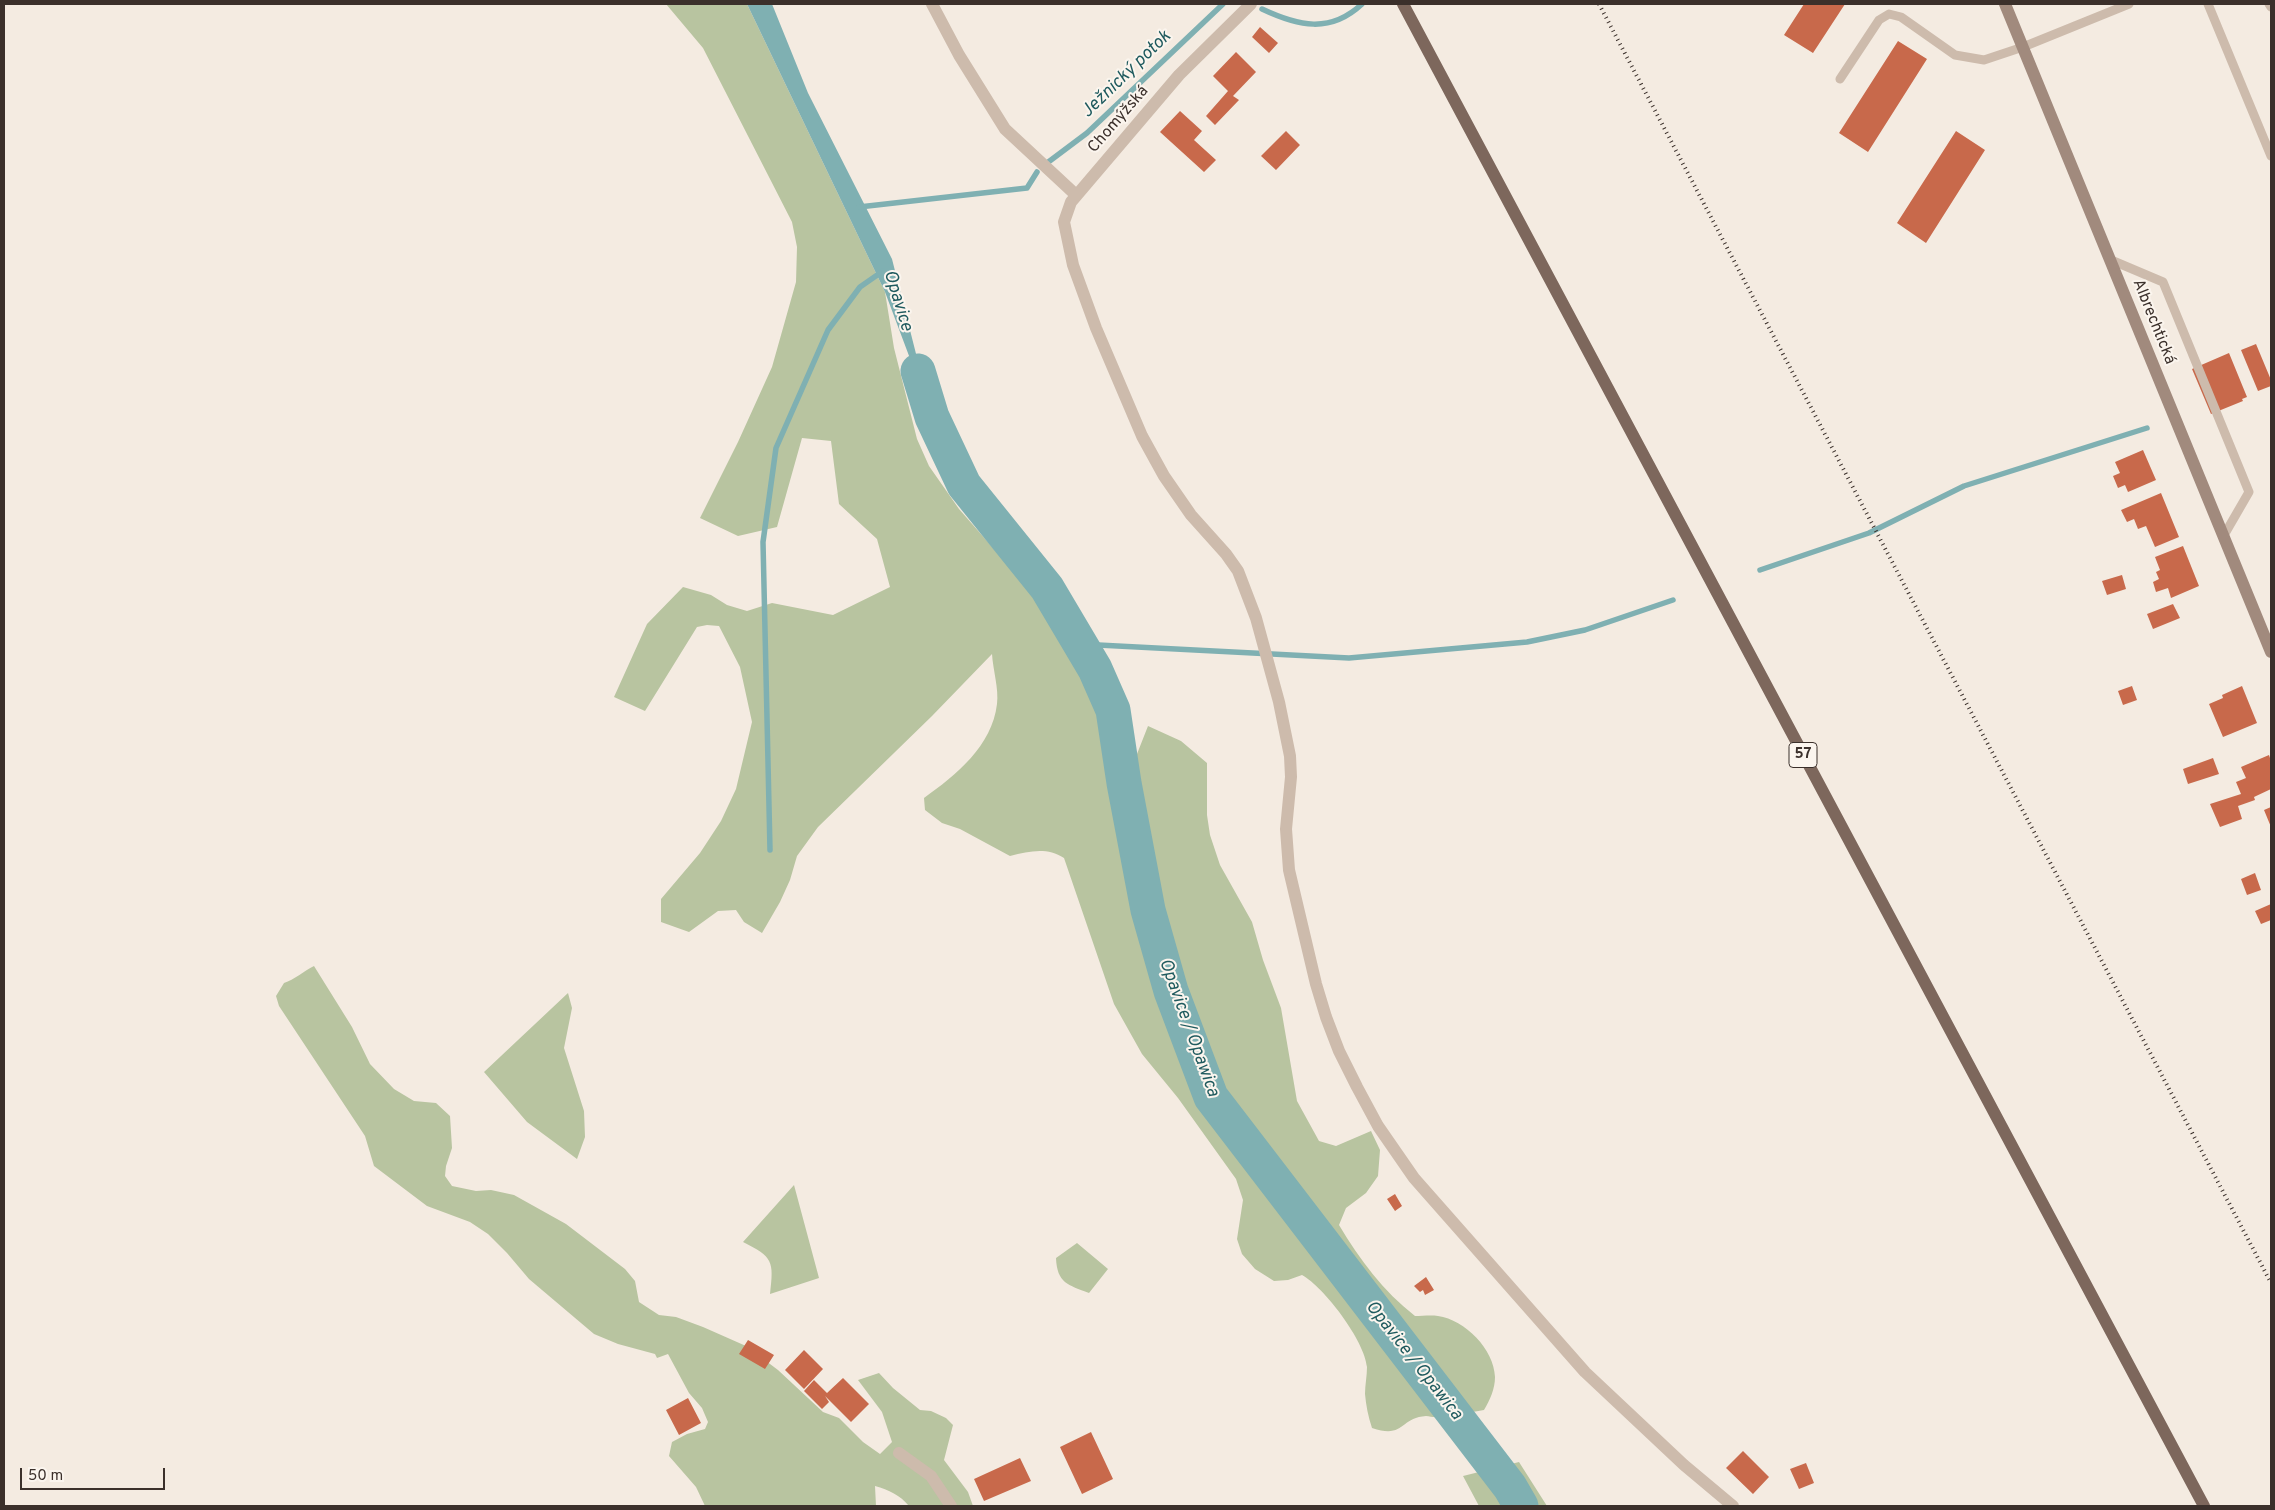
<!DOCTYPE html>
<html>
<head>
<meta charset="utf-8">
<style>
	body { margin:0 }
	#map { position:relative; width:2275px; height:1510px; overflow:hidden; background:#f4ebe1; font-family:Overpass,sans-serif }
	canvas { display:block }
	.frame { position:absolute; inset:0; border:5px solid #3b302b; pointer-events:none }
	.scale { position:absolute; left:20px; top:1468px; width:145px; height:22px; box-sizing:border-box; border:2px solid #3b302b; border-top:0; padding-left:6px; font-size:15px; line-height:18px; white-space:nowrap; color:#3b302b; -webkit-text-stroke:4px #fbf5ee; paint-order:stroke }
</style>
</head>
<body>
<div id="map">
<canvas width="2275" height="1510"></canvas>
<div class="frame"></div>
<div class="scale">50 m</div>
</div>
<script>
const ctx = document.querySelector('canvas').getContext('2d');
ctx.lineJoin = 'round';
function fillPath(path, color) {
  ctx.fillStyle = color;
  ctx.fill(path, 'evenodd');
}
function stroke(path, color, width, dash) {
  ctx.strokeStyle = color;
  ctx.lineWidth = width;
  ctx.lineCap = dash ? 'butt' : 'round';
  ctx.setLineDash(dash || []);
  ctx.stroke(path);
}
function label(font, color, halo, rows, align = 'center') {
  ctx.font = font + ' Overpass,sans-serif';
  ctx.lineWidth = 4;
  ctx.setLineDash([]);
  ctx.textBaseline = 'middle';
  ctx.strokeStyle = halo;
  ctx.fillStyle = color;
  for (const [text, x, y, turn = 0] of rows) {
    ctx.save();
    ctx.translate(x, y);
    ctx.rotate((+turn || 0) * Math.PI / 180);
    ctx.textAlign = isNaN(turn) ? turn : align;
    if (halo) ctx.strokeText(text, 0, 0);
    ctx.fillText(text, 0, 0);
    ctx.restore();
  }
}
const green = new Path2D(`
	M666,4H747L885,292L894,348L917,439L929,466L959,509L1022,581L1058,595L1108,674L1137,754L1148,726L1181,741L1207,763V815L1210,835L1220,865L1252,922L1263,960L1281,1008L1297,1101L1319,1141L1336,1146L1371,1131L1380,1150L1378,1176L1366,1193L1346,1208L1339,1225C1360,1260 1383,1291 1415,1316C1422,1316 1431,1315 1438,1316C1465,1320 1494,1349 1495,1377C1495,1389 1490,1400 1484,1410C1469,1412 1453,1417 1438,1417C1434,1418 1430,1416 1426,1416C1399,1418 1405,1439 1372,1428C1368,1416 1366,1405 1365,1394C1365,1385 1367,1376 1367,1367C1365,1341 1324,1287 1302,1275L1288,1280L1274,1281L1255,1269L1242,1254L1237,1239L1243,1200L1236,1179L1178,1098L1142,1054L1114,1004L1064,858C1047,847 1030,851 1010,856L960,829L942,823L925,810L924,798C956,775 992,746 997,704C999,689 993,670 992,654L932,716L818,827L797,856L790,880L780,902L762,933L744,922L736,910L718,911L689,932L661,922V899L700,853L721,821L736,789L752,722L740,667L719,626L707,625L697,627L645,711L614,697L647,624L683,587L711,595L727,605L747,611L772,603L833,615L890,587L877,539L839,504L831,441L802,438L777,527L738,536L700,518L738,442L772,367L796,282L797,247L792,222L703,48Z
	M314,966L352,1027L370,1064L394,1089L414,1101L436,1103L450,1116L452,1148L446,1166L445,1176L452,1186L476,1191L491,1190L514,1195L566,1224L625,1269L635,1281L639,1302L659,1315L676,1317L703,1327L746,1346L778,1370L823,1412L839,1418L863,1442L880,1454L892,1442L882,1412L858,1380L879,1373L893,1388L920,1410L931,1411L946,1418L953,1425L944,1460L968,1492L973,1506H909C900,1495 889,1490 875,1486L876,1506H705L696,1487L669,1456L672,1442L687,1434L705,1429L708,1422L702,1408L689,1393L668,1354L657,1358L655,1354L618,1344L594,1334L529,1279L507,1253L488,1234L470,1222L427,1206L374,1166L365,1136L279,1006L276,996L284,983C294,980 304,971 314,966Z
	M568,993L572,1008L564,1048L584,1111L585,1137L577,1159L527,1122L484,1072Z
	M794,1185L819,1278L770,1294C774,1261 773,1257 743,1242Z
	M1077,1243L1108,1269L1089,1293C1068,1285 1057,1283 1056,1258Z
	M1519,1462L1547,1506H1479L1463,1476Z`);
const water = new Path2D(`
	M747,4H772L808,93L892,259L932,417L885,292Z`);
const stream = new Path2D(`
	M1262,9C1298,26 1330,34 1362,4
	M1047,163L1087,133L1223,4
	M859,207L1027,188L1037,172
	M1760,570L1869,533L1964,486L2147,428
	M1079,644L1349,658L1527,642L1585,630L1673,600
	M770,850L763,542L776,448L828,330L860,287L883,271`);
const river = new Path2D(`
	M918,371L932,417L964,485L1047,588L1095,669L1113,710L1124,783L1148,910L1171,991L1211,1097L1510,1487L1521,1506`);
const building = new Path2D(`
	M1804,4H1845L1813,53L1784,35Z
	M1260,27L1278,43L1269,53L1252,37Z
	M1898,41L1927,59L1868,152L1839,133Z
	M1236,52L1256,72L1233,96L1239,100L1215,125L1206,116L1228,91L1213,76Z
	M1180,111L1202,131L1194,140L1216,160L1204,172L1160,132Z
	M1286,131L1300,145L1276,170L1261,156Z
	M1956,131L1985,150L1926,243L1897,223Z
	M2256,344L2271,380V386L2258,391L2241,350Z
	M2229,353L2247,397L2242,399L2243,401L2211,414L2192,369Z
	M2143,450L2156,480L2128,492L2125,485L2118,488L2113,476L2120,473L2115,462Z
	M2161,493L2179,537L2155,547L2146,526L2138,529L2134,519L2127,522L2121,510Z
	M2183,546L2199,586L2171,598L2168,588L2156,592L2153,582L2159,579L2156,572L2160,570L2155,557Z
	M2122,575L2126,589L2107,595L2102,581Z
	M2173,604L2180,618L2153,629L2147,614Z
	M2132,686L2137,700L2123,705L2118,691Z
	M2242,686L2257,723L2223,737L2209,704L2223,698L2222,695Z
	M2269,755L2271,761V789L2254,797L2255,800L2238,806L2242,819L2220,827L2210,804L2241,794L2236,782L2246,778L2241,767Z
	M2213,758L2219,774L2188,784L2183,769Z
	M2271,807V827L2264,810Z
	M2255,873L2261,890L2247,895L2241,879Z
	M2271,904V920L2261,924L2255,911Z
	M1395,1194L1402,1206L1395,1211L1387,1199Z
	M1426,1277L1434,1290L1425,1295L1423,1290L1420,1292L1414,1286Z
	M748,1340L774,1355L765,1369L739,1354Z
	M804,1350L823,1369L804,1389L785,1370Z
	M843,1378L869,1404L851,1422L825,1396L829,1402L822,1409L804,1391L814,1380L827,1393Z
	M688,1398L701,1423L679,1435L666,1410Z
	M1091,1432L1113,1479L1082,1494L1060,1447Z
	M1743,1451L1769,1477L1753,1494L1726,1468Z
	M1020,1458L1031,1481L984,1501L974,1479Z
	M1806,1463L1814,1483L1799,1489L1790,1469Z`);
const service = new Path2D(`
	M2208,4L2271,156
	M2269,4L2271,7
	M1840,79L1879,20L1889,14L1901,17L1955,55L1984,60L2023,47L2129,4
	M2111,260L2163,282L2249,492L2223,537`);
const minor = new Path2D(`
	M932,4L959,55L1005,129L1076,195
	M1251,4L1179,75L1071,202L1064,222L1073,265L1096,328L1142,436L1164,476L1191,515L1226,554L1238,571L1256,618L1279,702L1290,756L1291,777L1286,829L1289,870L1316,984L1326,1017L1339,1051L1357,1087L1378,1126L1414,1178L1585,1372L1684,1465L1733,1506
	M899,1453L931,1476L951,1506`);
const secondary = new Path2D(`
	M2005,4L2271,652`);
const primary = new Path2D(`
	M1403,4L2204,1506`);
const rail = new Path2D(`
	M1599,4L2271,1283`);
const shields = [
	[1803,755,28]
];
const shieldNames = [
	["57",1803,755]
];
const streetNames = [
	["Chomýžská",1119,120,-49],
	["Albrechtická",2153,322,68]
];
const waterNames = [
	["Ježnický potok",1127,75,-44],
	["Opavice",897,301,73],
	["Opavice / Opawica",1188,1028,70],
	["Opavice / Opawica",1413,1361,52]
];
fillPath(green, '#b8c4a0');
fillPath(water, '#7fb0b2');
stroke(stream, '#7fb0b2', 5.5);
stroke(river, '#7fb0b2', 35);
fillPath(building, '#c8694b');
stroke(service, '#cdbbac', 9);
stroke(minor, '#cdbbac', 12);
stroke(secondary, '#a18a7d', 12);
stroke(primary, '#7d675c', 12);
stroke(rail, '#3b302b', 4, [1, 4]);
for (const [x, y, w] of shields) {
  const box = new Path2D();
  box.roundRect(x - w / 2, y - 12.5, w, 25, 4);
  ctx.fillStyle = '#fbf5ee';
  ctx.fill(box);
  stroke(box, '#3b302b', 1);
}
label('bold 15px', '#3b302b', null, shieldNames);
label('16px', '#3b302b', '#fbf5ee', streetNames);
label('italic 18px', '#1f5a5e', '#fbf5ee', waterNames);
</script>
</body>
</html>
